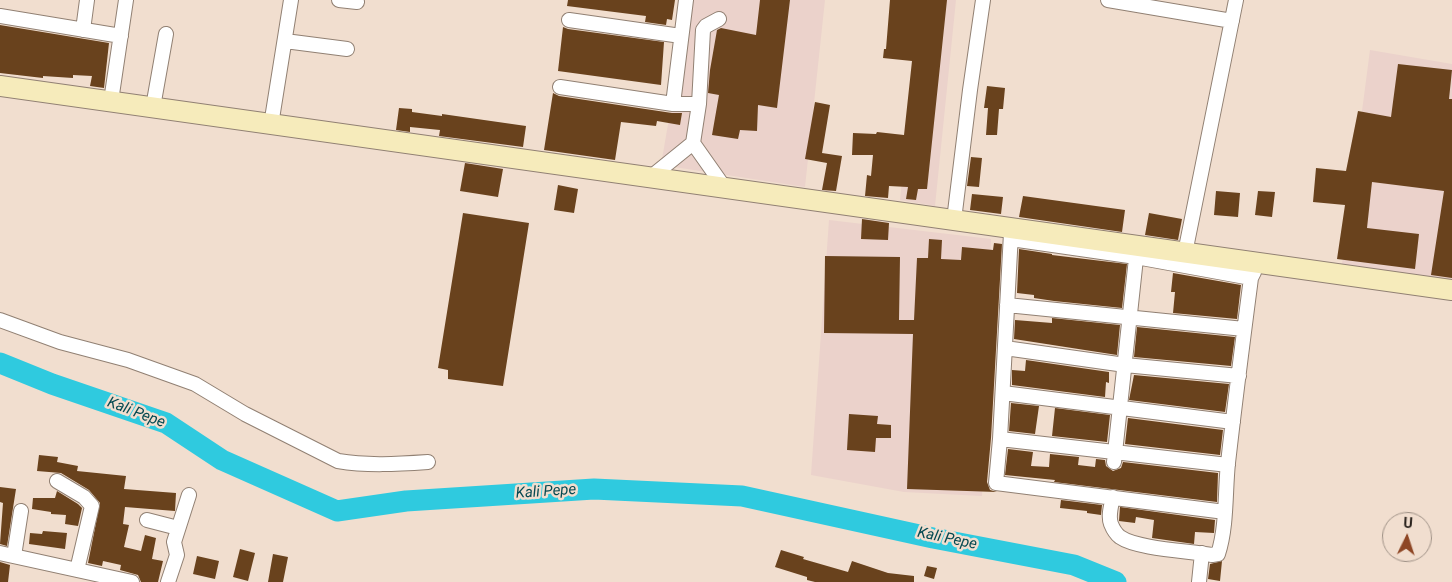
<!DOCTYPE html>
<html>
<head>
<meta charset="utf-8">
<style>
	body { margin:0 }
	#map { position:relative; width:1452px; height:582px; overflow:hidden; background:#f1decf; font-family:Roboto,sans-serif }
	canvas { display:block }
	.north { position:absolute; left:1382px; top:512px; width:50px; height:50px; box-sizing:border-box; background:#f1decf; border:1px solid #9f9186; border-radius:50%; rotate:4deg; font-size:14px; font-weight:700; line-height:20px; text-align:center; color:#251e19 }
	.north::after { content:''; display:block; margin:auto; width:18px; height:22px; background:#8e4625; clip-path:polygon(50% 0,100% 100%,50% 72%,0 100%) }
</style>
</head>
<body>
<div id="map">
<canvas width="1452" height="582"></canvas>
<div class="north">U</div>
</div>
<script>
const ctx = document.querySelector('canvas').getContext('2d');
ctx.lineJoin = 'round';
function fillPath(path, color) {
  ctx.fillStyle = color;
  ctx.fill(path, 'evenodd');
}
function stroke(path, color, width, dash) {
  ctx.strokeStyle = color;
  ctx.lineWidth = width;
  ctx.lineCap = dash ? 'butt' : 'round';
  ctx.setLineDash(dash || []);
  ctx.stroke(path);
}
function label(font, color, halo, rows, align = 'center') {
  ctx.font = font + ' Roboto,sans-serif';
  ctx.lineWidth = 5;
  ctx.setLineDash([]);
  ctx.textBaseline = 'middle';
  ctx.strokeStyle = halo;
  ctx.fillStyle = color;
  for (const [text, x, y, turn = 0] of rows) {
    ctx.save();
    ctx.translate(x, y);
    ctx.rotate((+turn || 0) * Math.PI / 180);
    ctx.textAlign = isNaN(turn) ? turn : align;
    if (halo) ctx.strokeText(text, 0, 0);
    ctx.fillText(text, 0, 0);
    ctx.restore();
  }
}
const industrial = new Path2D(`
	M688,0H825L805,187L661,165L683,37Z
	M920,0H956L935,206L900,200Z
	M1370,50L1452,64V281L1342,264Z
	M829,220L991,239L982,496L904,492L811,475Z`);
const river = new Path2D(`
	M0,363L52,384L166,423L222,460L337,511L406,501L594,489L742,496L933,538L1074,565L1116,582`);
const building = new Path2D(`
	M568,0H675L672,20L667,19L666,25L645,22L646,16L567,6Z
	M760,0H790L777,108L758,105L757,131L740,130L738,139L712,135L719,95L708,93L710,70L717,30L721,28L756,35Z
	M890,0H947L927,189H918L916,200L906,199L908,187L889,186L888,198L865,196L867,175L871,176L873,155H852L853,133L876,134L877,132L904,135L912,61L883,58L884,49H886Z
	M0,25L109,43L104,88L90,86L92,76L73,75V78L43,76V78L0,73Z
	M563,27L568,29L664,42L661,85L558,71Z
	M1398,64L1452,70L1449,99H1452V278L1431,275L1444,191L1372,182L1367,228L1419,234L1415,269L1337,259L1345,205L1313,202L1316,168L1346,171L1358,111L1391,117Z
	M987,86L1005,88L1003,109H999L997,135H986L988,108H984Z
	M553,93L559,96L672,113H682L680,125L657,121L656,126L621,122L615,160L544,150Z
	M815,102L830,105L822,153L842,156L836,191L822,190L827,163L805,159Z
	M399,108L412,109V112L442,116V114L526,126L523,147L439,136L440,130L410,127V132L396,130Z
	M971,157L982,158L979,187L967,186Z
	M465,163L503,169L498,197L460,191Z
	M558,185L578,189L574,213L554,210Z
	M1216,191L1240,193L1238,217L1214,215Z
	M1258,191L1275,192L1272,217L1255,215Z
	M972,194L1003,197L1001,214L970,210Z
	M1023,196L1125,210L1122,232L1019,217Z
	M463,213L529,223L503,386L448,379V370L438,368Z
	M1149,213L1182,219L1178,240L1145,235Z
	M862,219L889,223L888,240L861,239Z
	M929,239L942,240L941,259L961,260L962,247L993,250L994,243L1002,244L991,438L987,482L990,490L997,492L907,489L913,334L824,333L825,256L900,257L899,320H914L917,258H928Z
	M1019,249L1052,254V255L1127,264L1122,308L1054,301L1034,298V295L1017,293Z
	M1173,273L1241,285L1237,319L1173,313L1175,292H1171Z
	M1052,318L1120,325L1117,355L1014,339L1015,320L1052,323Z
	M1137,327L1235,337L1231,366L1134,357Z
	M1026,360L1109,372V383L1106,382L1105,397L1012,385V370L1025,371Z
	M1134,375L1229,384L1225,412L1129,400Z
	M1011,403L1039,406L1035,434L1009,431Z
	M1055,408L1110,415L1107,442L1052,436Z
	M849,414L878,416L877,424L891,425V438H876L875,452L847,450Z
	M1128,418L1223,430L1220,455L1125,444Z
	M1008,449L1033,452L1031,466L1049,467L1050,454L1079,457L1078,465L1095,467L1096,459L1105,460L1106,466L1113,471L1121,468L1123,462L1218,473L1217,502L1054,482L1055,480L1005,475Z
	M39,455L58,457L57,462L78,466L77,471L126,476L124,489L176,493L175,511L125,507L123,524L129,525L124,547L141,551L145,535L156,538L152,559L163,561L158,582H141L138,575L120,570L121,565L103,561L102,566L88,563L100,503L89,490L61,473L37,471Z
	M0,487L16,489L7,546L0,544L3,503L0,502Z
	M57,491L78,504L82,508L78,526L65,524L66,515L51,514V512L32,509L33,498H55Z
	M1061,500L1102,505L1101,515L1087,513V511L1060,508Z
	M1120,507L1215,520L1214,533L1195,532L1194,544L1152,538L1154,520L1136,517L1135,523L1119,521Z
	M43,531L67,533L65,549L29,544L30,533L42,534Z
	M240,549L255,553L248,581L233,577Z
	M781,550L804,557L803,559L848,572L852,561L888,573L914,576V582H815L807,580V577L775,567Z
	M273,554L288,557L283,582H268Z
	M197,556L219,561L215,579L193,574Z
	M1222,561L1220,581L1208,579L1210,564Z
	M0,562L10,565L8,582H0Z
	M927,566L937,568L934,579L924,576Z`);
const street = new Path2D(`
	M339,0L357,2
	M1108,0L1232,21
	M0,16L121,36
	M719,19L706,26L703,30L699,104L693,143L724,187
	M569,20L681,36
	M83,30L87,0
	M285,41L347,49
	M560,87L673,104H699
	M111,101L126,0
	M673,104L686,0
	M153,107L166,34
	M271,125L291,0
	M651,177L693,143
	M954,220L970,90L983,0
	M1011,233L1000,439L996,483L1225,512
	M1011,239L1136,257L1251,278
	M1185,253L1236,0
	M1007,305L1244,329
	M0,320L60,342L128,360L195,384L245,414L338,461C367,466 398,464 428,462
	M1005,348L1125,365L1239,376
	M1003,393L1233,422
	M1000,439L1228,465
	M1114,462L1137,249
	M57,481L84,497L92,506L77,570
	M1113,497C1111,506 1108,516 1111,524C1113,529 1116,534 1120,537C1137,549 1191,551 1212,555L1218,554C1227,527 1225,491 1228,463C1235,401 1243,339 1251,278L1254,272
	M147,520L178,528
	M0,553L132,582
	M14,556L21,511
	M168,582L177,555L174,542L189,495
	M1199,582L1202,553`);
const secondary = new Path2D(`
	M0,86L1452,290`);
const waterNames = [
	["Kali Pepe",136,413,21],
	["Kali Pepe",546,492,-4],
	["Kali Pepe",947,539,12]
];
fillPath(industrial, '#ebd2cb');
stroke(river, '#2fcadf', 21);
fillPath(building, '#69421d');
stroke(street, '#918073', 16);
stroke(secondary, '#918073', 22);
stroke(street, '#fff', 14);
stroke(secondary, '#f6ebbb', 20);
label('italic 15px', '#054951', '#f1decf', waterNames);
</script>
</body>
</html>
